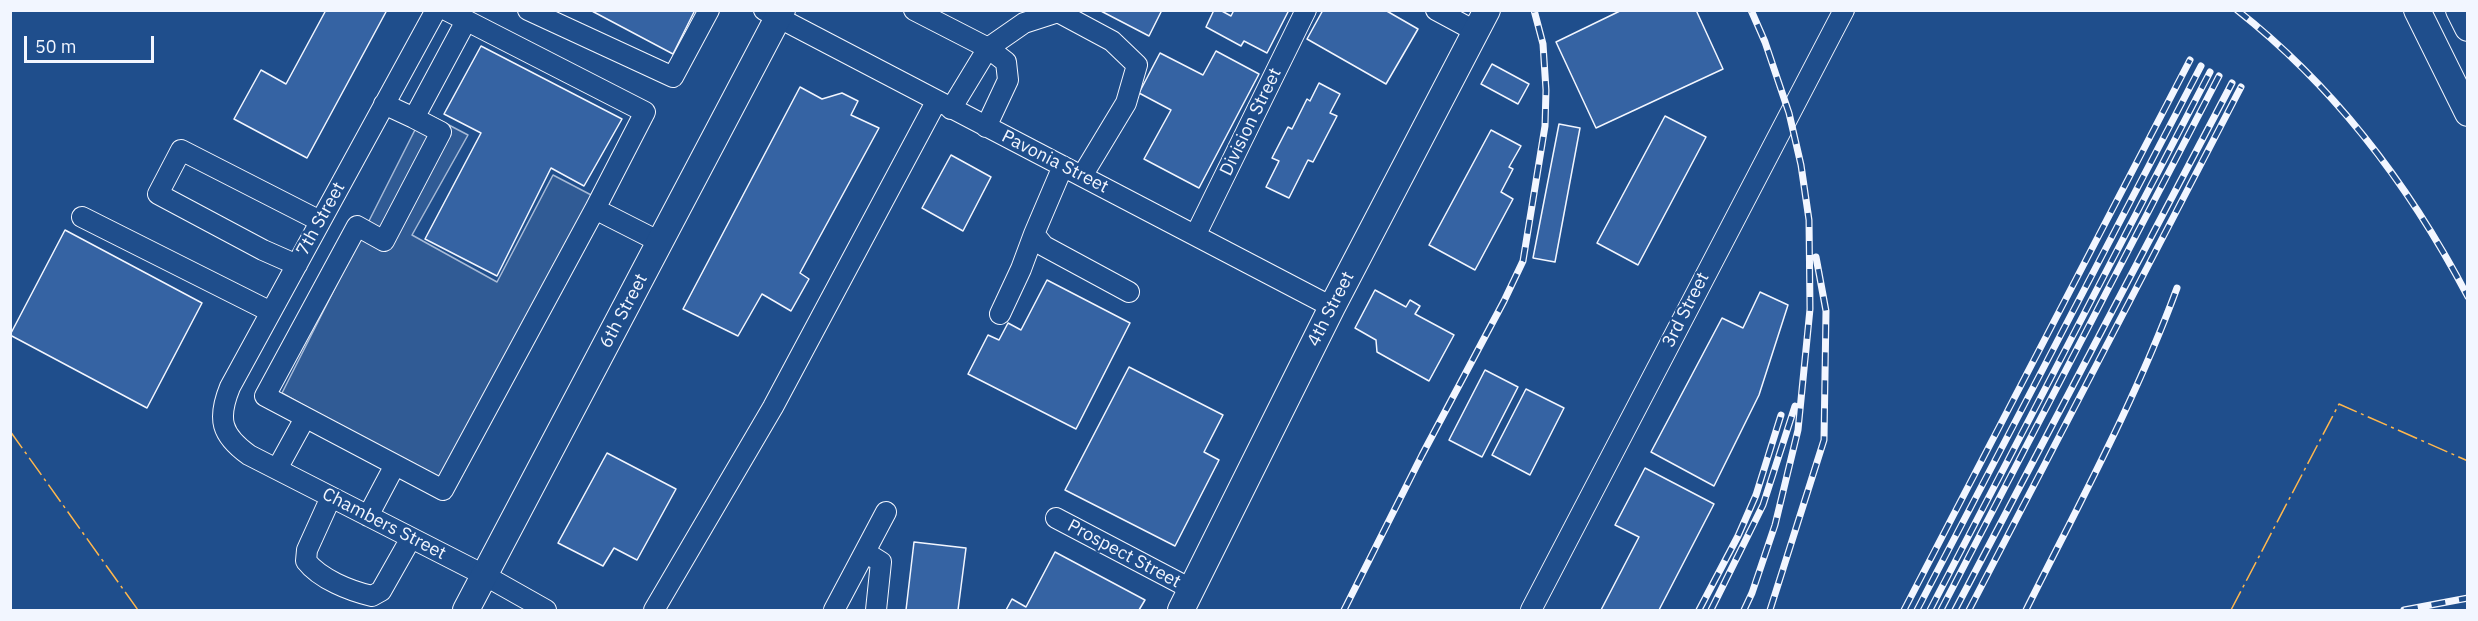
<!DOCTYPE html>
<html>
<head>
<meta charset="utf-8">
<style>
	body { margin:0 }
	#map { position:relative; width:2478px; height:621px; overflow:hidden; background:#1f4e8c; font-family:"IBM Plex Sans",sans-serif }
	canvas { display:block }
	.frame { position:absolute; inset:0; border:12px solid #f2f6ff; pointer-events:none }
	.scale { position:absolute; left:24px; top:36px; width:130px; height:27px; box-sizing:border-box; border:3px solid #f2f6ff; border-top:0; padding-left:8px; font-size:18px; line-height:21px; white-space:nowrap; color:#f2f6ff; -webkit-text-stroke:4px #1f4e8c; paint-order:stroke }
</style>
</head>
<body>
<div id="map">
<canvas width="2478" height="621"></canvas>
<div class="frame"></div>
<div class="scale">50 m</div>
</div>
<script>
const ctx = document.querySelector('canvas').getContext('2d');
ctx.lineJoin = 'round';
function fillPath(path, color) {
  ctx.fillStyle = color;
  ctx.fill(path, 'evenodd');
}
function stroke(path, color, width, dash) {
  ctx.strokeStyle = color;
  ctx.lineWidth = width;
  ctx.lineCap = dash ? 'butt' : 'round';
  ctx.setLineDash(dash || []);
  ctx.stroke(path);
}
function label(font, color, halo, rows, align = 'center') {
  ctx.font = font + ' "IBM Plex Sans",sans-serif';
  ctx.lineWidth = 4.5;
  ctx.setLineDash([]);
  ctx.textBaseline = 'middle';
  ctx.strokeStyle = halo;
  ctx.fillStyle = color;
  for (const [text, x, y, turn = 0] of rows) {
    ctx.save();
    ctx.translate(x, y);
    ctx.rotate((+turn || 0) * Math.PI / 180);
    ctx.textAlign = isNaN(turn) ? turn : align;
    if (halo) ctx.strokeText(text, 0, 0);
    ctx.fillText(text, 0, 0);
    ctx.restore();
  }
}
const parking = new Path2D(`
	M424,112L468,135L412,235L497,282L553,175L595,197L439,482L282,393Z`);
const building = new Path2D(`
	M326,10H387L307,158L234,119L261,70L286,84Z
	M590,10H695L673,54Z
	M1099,10H1162L1149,36Z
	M1214,10H1220L1231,16L1234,10H1289L1267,53L1244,41L1241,46L1206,27Z
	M1323,10H1385L1418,29L1386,84L1307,39Z
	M1622,10H1696L1723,69L1596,128L1556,42Z
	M481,46L622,119L584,186L551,168L497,276L425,239L481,133L444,114Z
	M1216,51L1259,74L1199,188L1144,159L1171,110L1139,93L1160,53L1203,75Z
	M1492,64L1529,84L1518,104L1481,84Z
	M1319,83L1340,94L1330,113L1337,116L1313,162L1308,160L1289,198L1266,187L1279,161L1272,158L1288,127L1292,129L1307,99L1310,101Z
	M800,87L822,99L842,93L858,101L851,115L879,128L800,273L809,279L791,311L762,294L738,336L683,309Z
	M1665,116L1706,137L1638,265L1597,243Z
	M1559,124L1580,128L1555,262L1533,258Z
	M1491,130L1521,146L1509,167L1513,169L1501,192L1513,199L1475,270L1429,245Z
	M951,155L991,177L963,231L922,208Z
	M65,230L202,303L147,408L10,335Z
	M1047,280L1130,323L1076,429L968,374L988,335L999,340L1008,323L1021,330Z
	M1375,290L1406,307L1410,300L1420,306L1415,314L1454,335L1429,381L1377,352L1376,340L1355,328Z
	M1760,292L1788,305L1759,395L1714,486L1651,452L1722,318L1743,328Z
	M1129,367L1223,415L1204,452L1219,460L1175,546L1065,490Z
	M1485,370L1518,387L1482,457L1449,440Z
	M1526,389L1564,408L1530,475L1492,455Z
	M607,453L676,489L637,560L614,548L603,566L558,543Z
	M1645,468L1714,504L1659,610H1601L1639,537L1615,525Z
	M914,542L966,548L958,610H906Z
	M1055,552L1145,600L1139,610H1006L1012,599L1026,607Z`);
const minor = new Path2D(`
	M436,10L230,387C217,419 221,435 249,455L484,575L546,610
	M446,10L645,112L595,209
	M528,10L673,77L709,10
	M764,10L1332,307
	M914,10L988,48L1006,62L1008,80L986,127
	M1436,10L1475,31
	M384,104L414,118L466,21
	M951,109L988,48L1024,23L1058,12L1112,41L1137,65L1126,103L1082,176
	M414,118L441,132L384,241L357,226L265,396L443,490L595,209L660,242
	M1063,166L1034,234L1044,246L1129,292
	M82,217L271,312
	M1196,234L1306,10
	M297,265L263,250L158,194L181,150L320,221
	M1000,314L1021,269L1034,234
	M277,469L305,418
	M331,497L307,550L306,561C320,579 350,591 372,596L381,591L411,538
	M368,516L395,465
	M1056,518L1191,589
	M865,552L881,562L876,610
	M654,610L773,407L936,102
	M834,610L886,512
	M1531,610L1844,10`);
const major = new Path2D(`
	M2417,10L2468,113
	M2459,10L2468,28
	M466,610L782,10
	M1181,610L1332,307L1487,10`);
const rail = new Path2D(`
	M2237,10C2335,87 2411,188 2468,297
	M1344,610L1422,455L1504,301L1523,261L1545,126L1546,90L1543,44L1534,10
	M1699,610L1738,536L1756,495L1781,415
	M1711,610L1763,505L1795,406
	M1744,610L1752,593L1775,525L1798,430L1810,309L1809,220L1801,165L1789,113L1765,42L1751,10
	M1770,610L1824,440L1826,311L1816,257
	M1904,610L2190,60
	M1917,610L2201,66
	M1930,610L2210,72
	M1941,610L2219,76
	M1955,610L2232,83
	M1969,610L2241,87
	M2026,610C2079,504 2136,399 2177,288
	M2404,610L2468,598`);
const power = new Path2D(`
	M10,431L138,610
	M2231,610L2339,404L2468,461`);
const streetNames = [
	["Division Street",1251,122,-64],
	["Pavonia Street",1055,162,27],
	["7th Street",321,219,-61],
	["4th Street",1331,309,-63],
	["3rd Street",1686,310,-63],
	["6th Street",624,311,-62],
	["Chambers Street",384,524,27],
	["Prospect Street",1124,554,28]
];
fillPath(parking, '#305b95');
stroke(parking, '#a8bbd7', 1.5);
fillPath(building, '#3563a3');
stroke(building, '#f2f6ff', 1.5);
stroke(minor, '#f2f6ff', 22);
stroke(major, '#f2f6ff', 28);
stroke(minor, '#1f4e8c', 20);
stroke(major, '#1f4e8c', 26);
stroke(rail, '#f2f6ff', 7);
stroke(rail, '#1f4e8c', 4.5, [14]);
stroke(power, '#ffb74d', 1.5, [21, 4.5, 3, 4.5]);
label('18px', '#f2f6ff', '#1f4e8c', streetNames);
</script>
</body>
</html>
